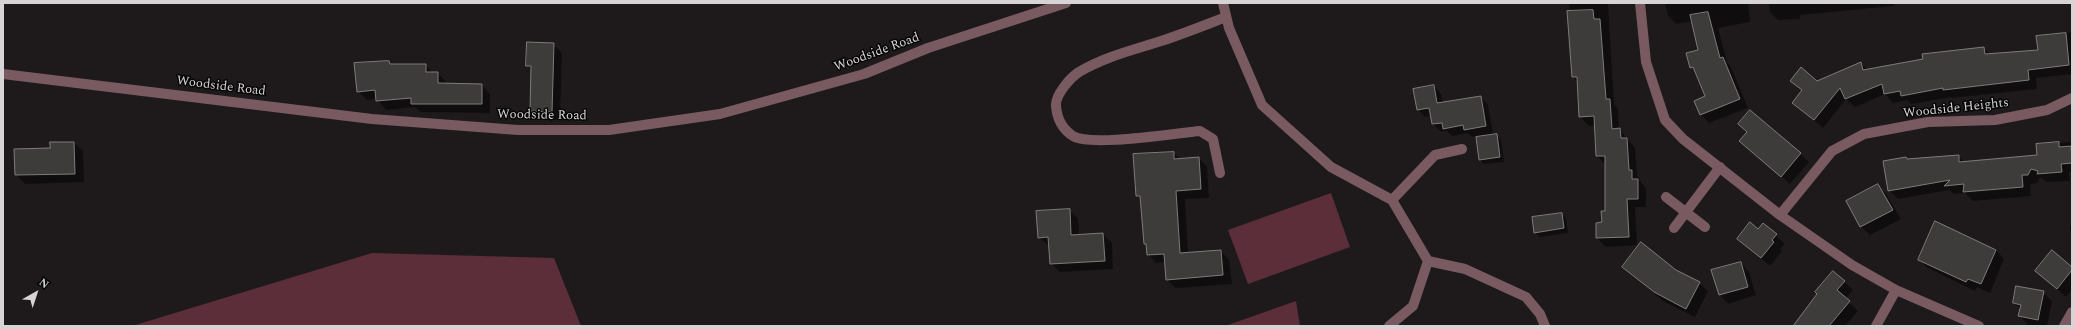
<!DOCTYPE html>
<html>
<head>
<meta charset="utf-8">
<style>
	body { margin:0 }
	#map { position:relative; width:2075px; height:329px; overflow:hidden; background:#1e1a1b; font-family:Spectral,serif }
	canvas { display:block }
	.frame { position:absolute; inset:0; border:4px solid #d6d4d4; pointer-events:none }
	.north { position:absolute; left:16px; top:273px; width:40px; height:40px; -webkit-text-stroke:3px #070606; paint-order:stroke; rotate:39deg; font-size:11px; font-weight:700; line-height:16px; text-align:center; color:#d6d4d4 }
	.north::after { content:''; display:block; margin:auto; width:14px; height:18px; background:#d6d4d4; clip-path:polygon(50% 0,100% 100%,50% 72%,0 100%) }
</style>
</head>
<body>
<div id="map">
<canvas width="2075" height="329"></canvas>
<div class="frame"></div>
<div class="north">N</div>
</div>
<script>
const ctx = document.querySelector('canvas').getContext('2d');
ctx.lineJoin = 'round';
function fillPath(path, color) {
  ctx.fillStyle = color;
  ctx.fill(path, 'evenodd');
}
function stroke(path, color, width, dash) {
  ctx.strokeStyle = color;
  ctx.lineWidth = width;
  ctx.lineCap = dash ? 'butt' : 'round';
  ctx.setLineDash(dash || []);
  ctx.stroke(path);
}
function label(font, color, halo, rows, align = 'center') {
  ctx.font = font + ' Spectral,serif';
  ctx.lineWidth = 3;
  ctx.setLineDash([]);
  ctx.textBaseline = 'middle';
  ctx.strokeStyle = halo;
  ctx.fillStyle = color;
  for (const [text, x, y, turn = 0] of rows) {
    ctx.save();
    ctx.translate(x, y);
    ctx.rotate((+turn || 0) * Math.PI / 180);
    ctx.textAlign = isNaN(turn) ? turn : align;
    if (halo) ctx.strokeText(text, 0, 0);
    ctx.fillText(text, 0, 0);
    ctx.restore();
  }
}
const green = new Path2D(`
	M1331,193L1350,247L1248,284L1228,230Z
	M372,253L554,258L581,326H132Z
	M1296,301L1300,326H1225Z`);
const shadow = new Path2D(`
	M1569,3H1608L1614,104L1618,109L1619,129L1635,148L1637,176L1646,189V207H1635L1637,245L1606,247L1597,238L1606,212V165L1597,156L1595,125L1589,126L1580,117L1578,82L1573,77Z
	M1665,3H1748L1750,22L1718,28L1727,62L1731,67L1748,108L1709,123L1701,115L1695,102L1707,97L1697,73L1691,67L1699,51L1692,21L1676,24L1668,15Z
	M1769,3H1893L1894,6L1800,15V19L1778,20L1770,12Z
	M2072,32V74L2036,78L2037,89L1952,98L1951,97L1911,104L1907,100L1893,103L1885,94L1855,107L1846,99L1823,128L1793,102L1802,91L1791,81L1817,82L1861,63L1868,70L1983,48L1990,54L2039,51L2037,37Z
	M553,44L562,53L560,120L540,119L531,110L532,70L527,65Z
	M389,62L393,65H425L433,73H438L446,82V85H482L490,94V113L421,112L415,107L386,110L377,99L367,100L358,91Z
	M1434,86L1441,94L1443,103L1481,97L1488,105L1493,134L1485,135V137L1497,136L1501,140L1504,162L1484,164L1480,160L1477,136L1472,137L1468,133L1452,136L1447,131L1441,132L1433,124L1432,116L1425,117L1418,109Z
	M1740,141L1800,154L1809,162L1790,184Z
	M2070,142L2072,144V172H2069L2070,181L2047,182L2040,177L2037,183L2030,184L2031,196L1973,201L1965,193L1954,194L1949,190L1898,199L1889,190L1908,160L1958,156L1965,163L2038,156L2037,145Z
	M74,143L83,151L84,182L25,184L16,175L51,149Z
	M1174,153L1180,159L1199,158L1207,167L1209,198L1185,199L1188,254L1221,251L1229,260L1232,284L1176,288L1167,280L1165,262L1156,263L1148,254L1147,246L1145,243L1142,200L1137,196Z
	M1877,185L1886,194L1901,219L1870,235L1861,227L1848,201Z
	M1069,210L1078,218L1079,236L1103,234L1112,243L1113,269L1060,272L1051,263L1050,246L1039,238Z
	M1562,214L1566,218L1568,233L1539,237L1535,232Z
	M1763,224L1785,244L1780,249L1782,251L1770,266L1738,239L1758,230Z
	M2072,226V233L2069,227Z
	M1996,250L2004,259L1990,293L1977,287L1975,291L1928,268L1919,260Z
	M1741,263L1749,272L1756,295L1728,304L1720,295Z
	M1623,267L1676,271L1699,283L1708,291L1695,317L1663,301Z
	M2072,268V290L2066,297L2036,271Z
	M1844,281L1853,290L1845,299L1858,311L1845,326H1794Z
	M2043,292L2052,301L2047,326L2028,325L2020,316L2021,309L2014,303Z`);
const building = new Path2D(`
	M1593,10L1594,19H1600L1606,99H1610L1612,129L1620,128L1621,138H1627L1629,170H1632V179H1638V199H1627L1629,237L1596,238V223L1602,222L1601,211H1605V156H1596L1594,116L1579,117L1577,77H1572L1567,11Z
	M1708,12L1720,58L1723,57L1740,99L1700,115L1694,101L1705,96L1693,67L1690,68L1686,53L1698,50L1690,15Z
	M2066,33L2069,65L2028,70L2029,80L1943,90V88L1901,96L1900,91L1884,94L1882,84L1845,99L1840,88L1814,120L1792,103L1802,90L1790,81L1801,67L1817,81L1861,62L1863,70L1923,59L1922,54L1984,47L1985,54L2038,50L2036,36Z
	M527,42L554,43L552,112L530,111L531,66H526Z
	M389,61L390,64H426V72H438V83L482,84V104H411V98L376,101L375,90L357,92L354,63Z
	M1434,85L1437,103L1481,96L1486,126L1464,130L1463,125L1443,129L1442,123L1432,124L1429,108L1417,110L1413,89Z
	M1750,110L1801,153L1781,177L1739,141L1747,132L1738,124Z
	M1497,134L1500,157L1479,160L1476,137Z
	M50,142H74L75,174L15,175L14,149L50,148Z
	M2059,142V147L2071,146L2072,163L2061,164L2062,172L2037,174L2038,171L2031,169L2028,175H2022L2023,187L1963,192L1964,184L1944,186L1950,180L1888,191L1883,161L1906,157L1907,159L1959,155V162L2037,155L2036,144Z
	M1174,152V159L1199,157L1201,189L1176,191L1180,253L1221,250L1223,275L1166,280L1164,254L1147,255L1146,244H1144L1140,196H1136L1133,154Z
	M1878,184L1893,210L1860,227L1846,201Z
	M1070,209L1071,235L1103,233L1105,261L1050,264L1048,237L1038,238L1036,211Z
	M1562,213L1564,228L1534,233L1532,217Z
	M1935,221L1996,250L1981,284L1968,279L1966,282L1918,260Z
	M1750,222L1758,229L1763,223L1777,234L1772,240L1774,242L1761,258L1737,239Z
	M1641,242L1676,270L1700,282L1686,309L1654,292L1622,267Z
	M2052,250L2072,267V270L2057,289L2035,271Z
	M1741,262L1748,287L1719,295L1711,270Z
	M1833,271L1845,281L1837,290L1850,301L1829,326H1793L1817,294L1815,292Z
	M2016,286L2044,291L2038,320L2018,316L2021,305L2013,303Z`);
const minor = new Path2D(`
	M1223,3L1229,28L1262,105L1331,167L1392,200L1428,261L1465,269L1526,297L1540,314L1545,326
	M1640,3L1646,62L1665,120L1683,139L1780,215L1852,265L1896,290L1979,326
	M3,74L372,119L518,130H609L720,114L864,74L928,48L1066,3
	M1220,173L1213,139L1200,131C1175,133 1091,147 1073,136C1062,129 1057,118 1056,106C1055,95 1070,78 1079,72C1104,57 1133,50 1161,41C1183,34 1205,25 1226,17
	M1666,197L1705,227
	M1392,200L1435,155L1462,149
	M1780,215L1832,151L1864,134L1928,122L1995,120L2047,110L2072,98
	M1674,228L1720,167
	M1389,326L1413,306L1428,261
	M1876,326L1896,290
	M2064,326L2072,312`);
const streetNames = [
	["Woodside Road",877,53,-20],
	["Woodside Road",221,87,7],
	["Woodside Heights",1956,109,-6],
	["Woodside Road",542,116,1]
];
fillPath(green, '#5b2e39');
fillPath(shadow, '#0007');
fillPath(building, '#3e3b3b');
stroke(building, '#7f7b7c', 1);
stroke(minor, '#785a60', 10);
label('13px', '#d6d4d4', '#070606', streetNames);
</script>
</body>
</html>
